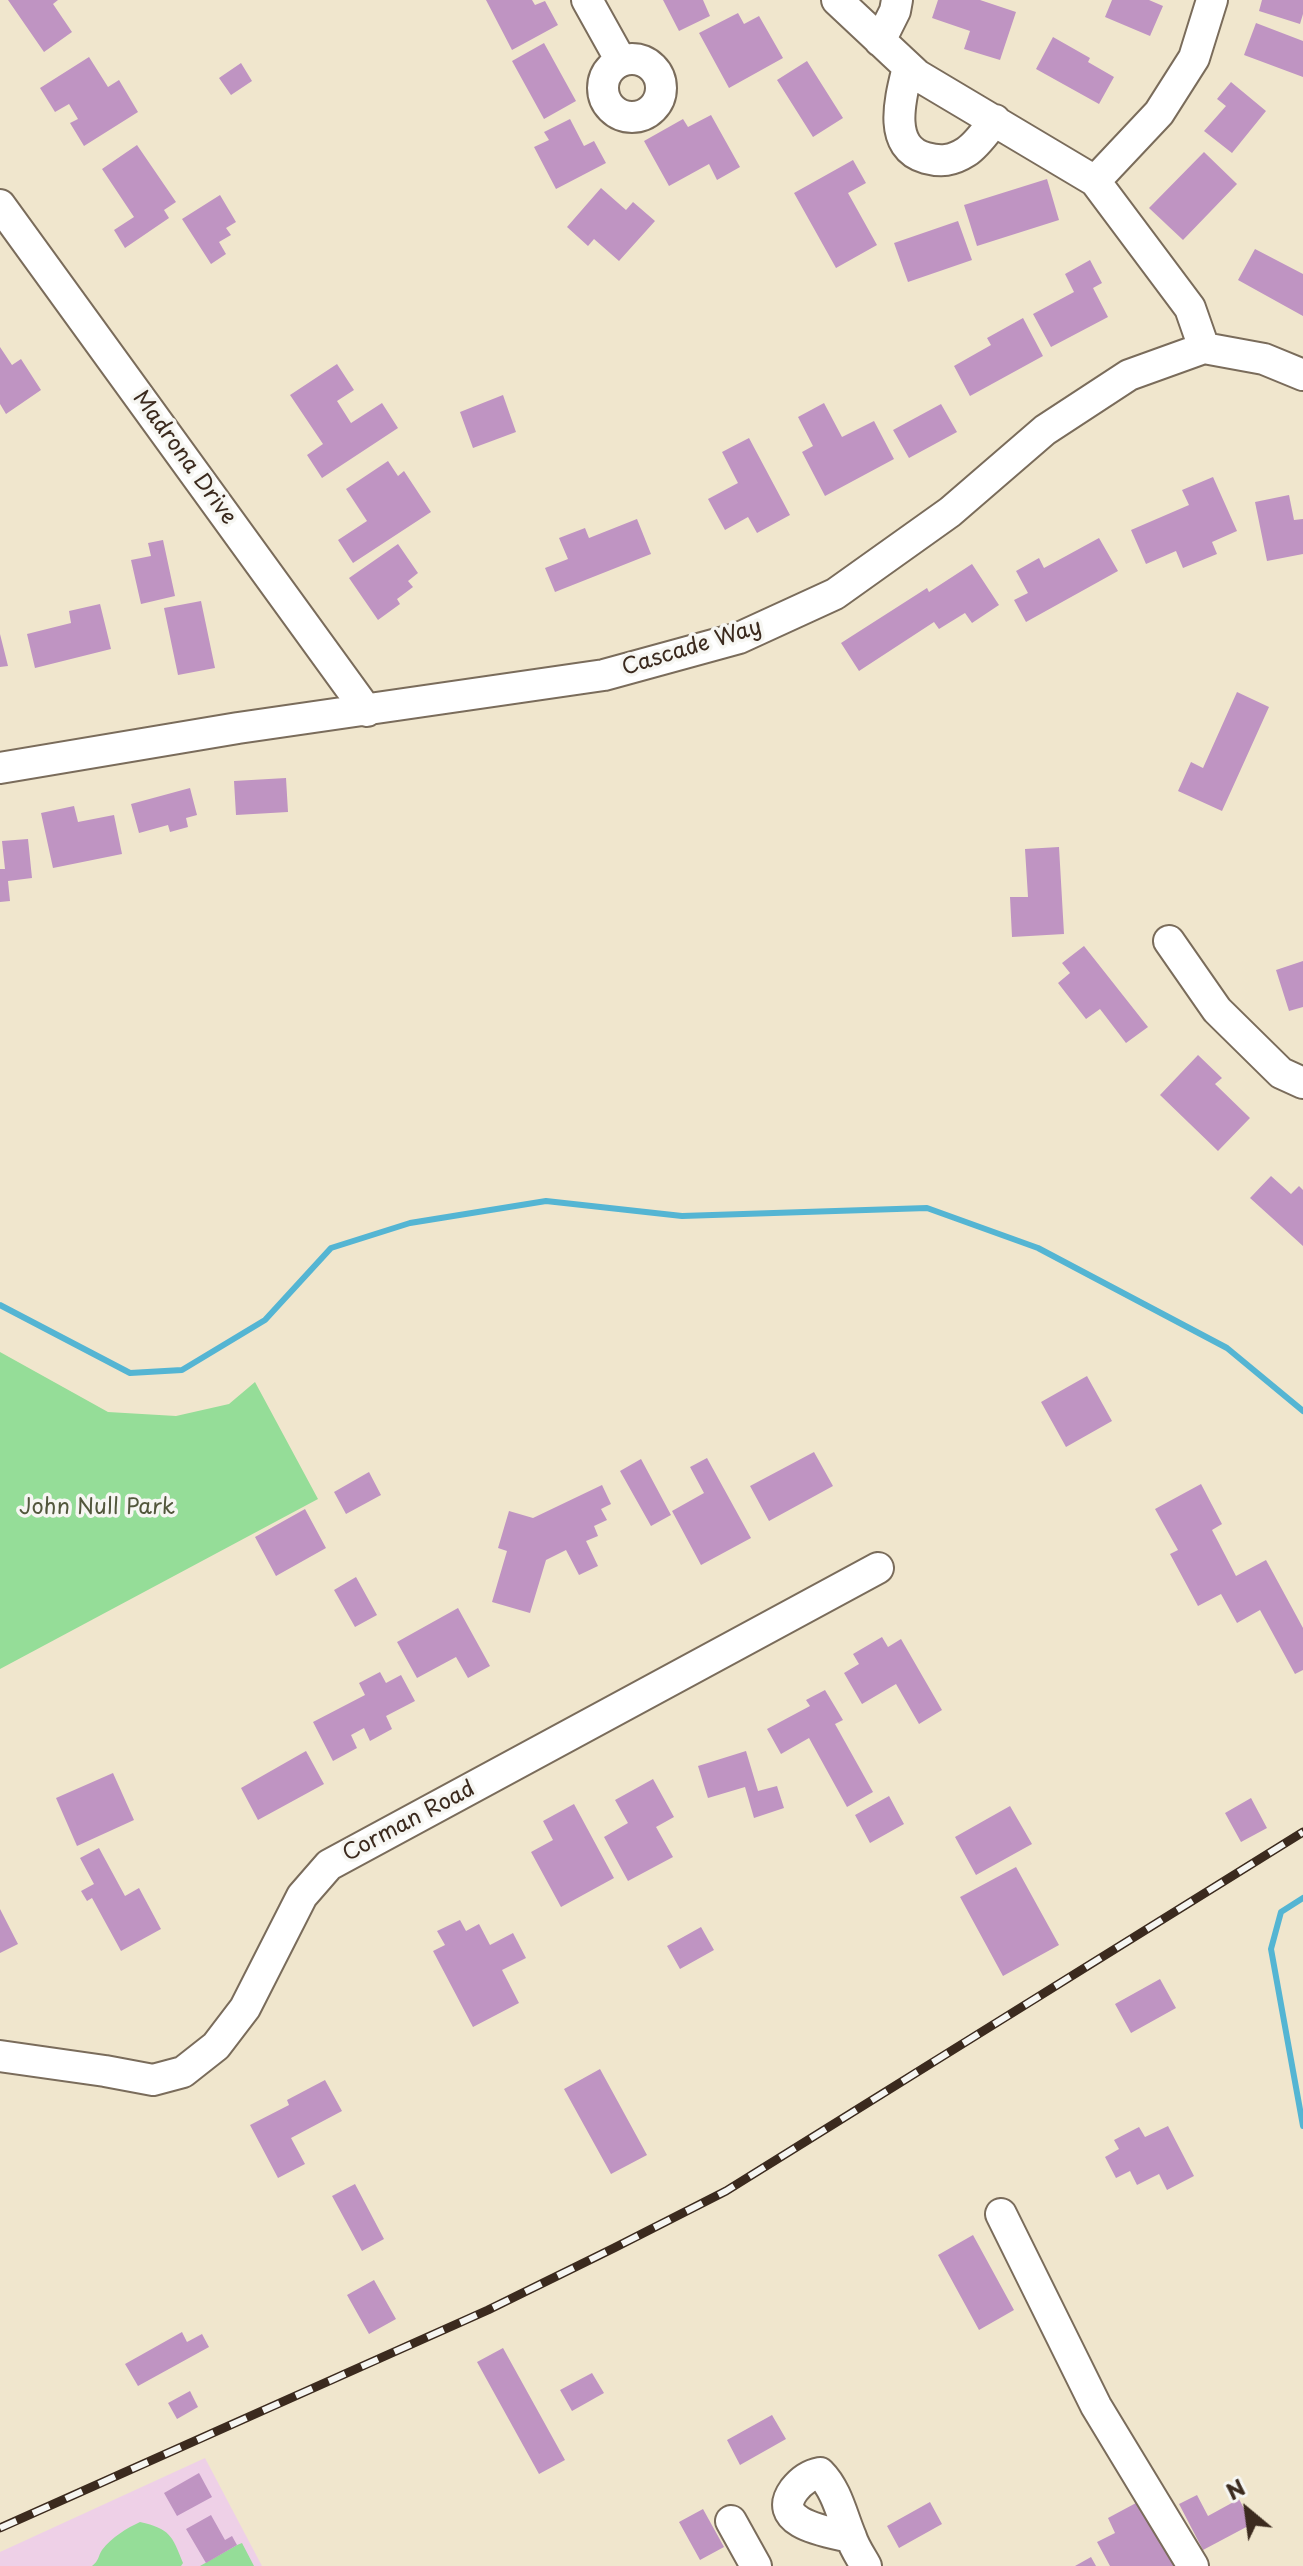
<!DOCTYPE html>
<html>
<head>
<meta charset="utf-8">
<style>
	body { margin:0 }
	#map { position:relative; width:1303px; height:2566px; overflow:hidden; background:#f0e6cd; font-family:"Playpen Sans",sans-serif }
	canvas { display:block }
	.north { position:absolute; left:1207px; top:2470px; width:80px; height:80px; -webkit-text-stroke:6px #f6f6f2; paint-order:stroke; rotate:331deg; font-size:22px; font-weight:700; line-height:32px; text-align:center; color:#3b2a1e }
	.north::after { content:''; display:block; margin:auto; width:28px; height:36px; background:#3b2a1e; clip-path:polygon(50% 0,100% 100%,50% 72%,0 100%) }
</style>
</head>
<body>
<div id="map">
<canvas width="1303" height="2566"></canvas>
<div class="north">N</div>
</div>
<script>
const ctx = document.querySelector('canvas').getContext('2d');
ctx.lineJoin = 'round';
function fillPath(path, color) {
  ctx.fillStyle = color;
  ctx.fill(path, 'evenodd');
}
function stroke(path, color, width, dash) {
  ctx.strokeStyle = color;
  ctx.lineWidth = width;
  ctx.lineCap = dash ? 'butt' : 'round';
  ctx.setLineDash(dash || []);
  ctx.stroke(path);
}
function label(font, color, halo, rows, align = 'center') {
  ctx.font = font + ' "Playpen Sans",sans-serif';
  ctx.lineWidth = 7;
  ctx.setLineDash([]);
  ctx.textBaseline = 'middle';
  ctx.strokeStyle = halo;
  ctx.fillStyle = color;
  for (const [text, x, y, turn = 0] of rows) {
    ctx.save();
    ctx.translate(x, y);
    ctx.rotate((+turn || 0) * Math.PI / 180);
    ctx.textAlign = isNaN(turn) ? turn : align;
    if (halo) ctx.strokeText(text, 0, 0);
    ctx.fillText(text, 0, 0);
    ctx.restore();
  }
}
const built = new Path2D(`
	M205,2458L262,2566H0V2552Z`);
const green = new Path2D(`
	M0,1352L108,1412L176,1416L229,1404L255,1382L318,1499L0,1669Z
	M140,2522C170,2529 172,2535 183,2563L181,2566H92C99,2561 98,2556 102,2550C112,2537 127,2528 140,2522Z
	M242,2543L254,2566H200L237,2545Z`);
const stream = new Path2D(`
	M0,1305L130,1373L182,1370L265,1320L331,1248L410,1223L546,1201L682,1216L927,1208L1038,1248L1227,1348L1303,1411
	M1303,1898L1281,1912L1271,1949L1303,2126`);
const building = new Path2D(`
	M8,0H58L53,4L72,32L44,52Z
	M486,0H532L535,5L545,1L558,25L512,50Z
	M663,0H703L710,16L679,31Z
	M938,0H980L1016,12L1000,60L964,49L970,31L932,18Z
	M1112,0H1149L1163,6L1150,36L1105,17Z
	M1262,0H1303V14L1300,24L1259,11Z
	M738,13L744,24L759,16L783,58L729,88L699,33Z
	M1256,23L1303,41V77L1244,55Z
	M1053,37L1090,58L1088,62L1114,77L1099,104L1036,69Z
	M544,43L576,101L544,119L512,61Z
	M89,57L108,87L119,80L138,112L84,146L70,123L78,119L69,104L55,112L40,88Z
	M807,61L843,118L813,137L777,80Z
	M241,63L252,81L231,95L219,78Z
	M1231,82L1266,111L1232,153L1204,131L1226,106L1217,99Z
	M711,115L740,167L717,180L709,164L669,186L644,141L683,119L688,127Z
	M570,119L584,146L594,141L606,163L556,189L534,147L549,140L544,132Z
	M137,145L176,202L164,210L169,218L125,248L114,230L134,217L102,169Z
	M1204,152L1237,184L1183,240L1149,208Z
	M853,160L866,183L848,193L877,245L836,268L794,193Z
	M1047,179L1059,220L977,246L964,205Z
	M601,188L626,210L633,202L655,221L619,261L594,239L588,246L567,227Z
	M220,195L236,222L226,228L231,235L219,242L226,254L211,264L182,219Z
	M958,221L972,260L908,282L894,243Z
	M1255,249L1303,274V316L1238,280Z
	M1090,260L1102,283L1093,288L1108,317L1051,347L1033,314L1074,292L1065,274Z
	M1023,318L1043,356L970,396L954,366L991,345L987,338Z
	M0,347L12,365L21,359L41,390L6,414L0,404Z
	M337,364L354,390L337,401L351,423L382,403L398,428L322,478L307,455L323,444L290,395Z
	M503,395L516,432L473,448L460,412Z
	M824,403L842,437L874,421L894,459L825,496L802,452L813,446L798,417Z
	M941,404L957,432L909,458L893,430Z
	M749,438L790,515L757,533L748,517L725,530L708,499L738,483L722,452Z
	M388,461L398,476L404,471L431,512L353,563L338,540L367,521L346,489Z
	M1213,477L1237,531L1212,542L1217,554L1183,568L1176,551L1146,564L1131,530L1189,505L1182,490Z
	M1289,495L1294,520L1303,519V554L1267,561L1255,502Z
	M637,519L651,554L555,592L545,568L568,559L559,538L585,528L589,538Z
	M1099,538L1118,571L1026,622L1014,600L1028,593L1016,571L1039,558L1044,568Z
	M163,540L175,596L141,604L131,560L151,556L148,543Z
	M398,544L418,573L408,581L413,587L397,599L400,604L378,620L349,578Z
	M972,564L999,605L972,623L965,613L939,629L934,622L859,671L841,643L927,588L929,592Z
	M201,601L215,668L178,675L164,608Z
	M100,604L111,649L35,668L27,634L71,623L69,611Z
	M0,634L8,666L0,667Z
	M1237,692L1269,707L1222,811L1178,791L1191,762L1203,768Z
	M286,778L288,812L236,815L234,781Z
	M190,788L197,815L186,818L188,827L170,832L168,825L139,833L131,804Z
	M74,806L78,822L114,815L122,854L53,868L41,813Z
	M28,839L32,878L8,881L10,901L0,902V869H5L2,841Z
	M1059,847L1064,934L1012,937L1010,897H1028L1025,849Z
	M1084,946L1148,1027L1126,1043L1100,1009L1086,1019L1058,983L1070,973L1062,963Z
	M1303,961V1007L1289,1011L1276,970Z
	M1198,1055L1222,1078L1215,1084L1250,1118L1218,1151L1160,1095Z
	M1271,1176L1291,1194L1299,1186L1303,1190V1246L1250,1198Z
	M1087,1376L1112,1421L1066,1447L1041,1402Z
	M814,1452L833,1486L769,1521L750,1486Z
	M707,1458L751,1538L701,1565L672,1511L704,1493L690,1467Z
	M641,1459L671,1515L651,1526L620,1471Z
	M369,1472L381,1495L346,1514L334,1492Z
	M1201,1484L1222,1524L1212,1530L1236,1576L1266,1560L1303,1628V1670L1295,1674L1260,1610L1237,1623L1221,1594L1198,1606L1170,1554L1178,1550L1155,1509Z
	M602,1485L611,1504L601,1509L607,1520L594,1526L598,1536L586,1541L598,1566L579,1575L566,1550L546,1560L530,1613L492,1602L507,1551L498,1548L509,1511L533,1518Z
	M305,1509L326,1548L276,1576L255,1537Z
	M356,1577L377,1615L355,1627L334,1590Z
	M458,1608L490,1666L468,1678L456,1657L417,1678L397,1642Z
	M882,1637L888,1647L901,1639L942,1710L919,1724L896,1684L862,1704L844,1673L859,1664L853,1654Z
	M380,1672L386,1683L401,1675L415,1701L386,1716L392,1729L370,1741L364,1728L351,1735L357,1748L333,1761L313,1722L365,1695L359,1683Z
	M825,1690L843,1720L835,1724L873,1792L847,1807L809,1738L781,1754L767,1729L810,1706L806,1700Z
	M306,1751L324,1784L258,1820L241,1788Z
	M746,1751L758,1791L777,1786L784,1808L754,1818L745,1787L708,1798L698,1766Z
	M113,1773L134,1820L77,1846L56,1798Z
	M653,1779L674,1817L656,1827L673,1857L628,1881L604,1837L628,1823L615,1800Z
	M889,1796L904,1824L870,1843L855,1815Z
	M1251,1798L1267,1828L1241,1842L1225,1813Z
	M574,1804L614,1878L561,1907L531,1852L553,1840L543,1821Z
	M1010,1806L1032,1844L976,1875L955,1837Z
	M99,1848L125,1896L139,1888L161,1929L121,1951L92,1898L87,1901L81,1891L94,1884L80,1858Z
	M1016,1867L1059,1945L1003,1976L960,1897Z
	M0,1909L18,1944L0,1953Z
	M460,1920L466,1931L479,1924L490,1945L513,1933L526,1958L502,1970L519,2003L473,2027L433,1951L445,1945L437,1931Z
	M701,1927L714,1950L680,1969L667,1946Z
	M1160,1979L1176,2008L1131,2033L1115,2004Z
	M600,2069L647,2155L611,2174L564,2089Z
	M325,2080L342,2111L291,2138L305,2164L278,2178L250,2125L289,2105L287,2100Z
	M1168,2126L1194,2176L1167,2190L1159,2174L1137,2185L1130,2171L1116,2178L1105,2157L1119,2149L1114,2140L1139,2127L1145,2137Z
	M355,2184L384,2239L362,2251L332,2196Z
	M973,2235L1014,2310L979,2330L938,2255Z
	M374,2280L396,2319L369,2334L347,2295Z
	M182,2332L187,2342L202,2334L209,2347L138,2386L125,2364Z
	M503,2348L565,2460L539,2474L477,2362Z
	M592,2373L604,2393L572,2411L560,2390Z
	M190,2391L198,2407L177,2419L168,2403Z
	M772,2415L786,2439L740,2465L727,2440Z
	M199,2473L212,2497L177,2516L164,2493Z
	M1197,2495L1208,2516L1239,2499L1252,2524L1203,2550L1179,2504Z
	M930,2502L942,2524L899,2548L887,2526Z
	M1136,2503L1142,2513L1149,2509L1178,2566H1110L1097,2542L1115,2533L1108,2518Z
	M703,2509L724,2547L700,2560L679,2522Z
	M211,2515L225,2540L232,2536L237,2545L206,2563L186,2529Z
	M1091,2557L1096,2566H1075Z`);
const minor = new Path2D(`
	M587,0L621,61
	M837,0L917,75L1095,181L1190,308L1204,348
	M880,41L895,11L897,0
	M603 88a29 29 0 1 1 58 0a29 29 0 1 1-58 0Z
	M908,67C901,96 886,147 926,158C941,162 952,161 966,152C977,145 987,130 995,120
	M1095,181L1159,113L1194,58L1212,0
	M0,205L367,711
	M0,768L238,728L604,675L739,638L835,594L950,512L1045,430L1129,375L1204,348L1264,359L1303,375
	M1169,941L1217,1010L1281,1073L1303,1083
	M0,2056L105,2071L153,2080L183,2072L216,2046L245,2008L302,1896L329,1865L878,1568
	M1001,2214L1096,2406L1193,2566
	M731,2521L756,2566
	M850,2537C830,2532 769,2524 794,2490C801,2481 809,2475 820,2473C837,2490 842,2516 851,2537C854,2547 861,2557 866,2566`);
const rail = new Path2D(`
	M0,2528L488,2310L614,2248L726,2191L1303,1832`);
const streetNames = [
	["Madrona Drive",184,458,54],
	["Cascade Way",692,648,-17],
	["Corman Road",409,1822,-28]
];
const parkNames = [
	["John Null Park",97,1508]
];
fillPath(built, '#eed0e7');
fillPath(green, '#95dd98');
stroke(stream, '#54b5d3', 6);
fillPath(building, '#bf94c2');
stroke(minor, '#7a6c5b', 34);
stroke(minor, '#fff', 30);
stroke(rail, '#3b2a1e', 9);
stroke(rail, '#f6f6f2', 6, [18]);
label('22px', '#3b2a1e', '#f6f6f2', streetNames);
label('22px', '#52573c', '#f6f6f2', parkNames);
</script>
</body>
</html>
